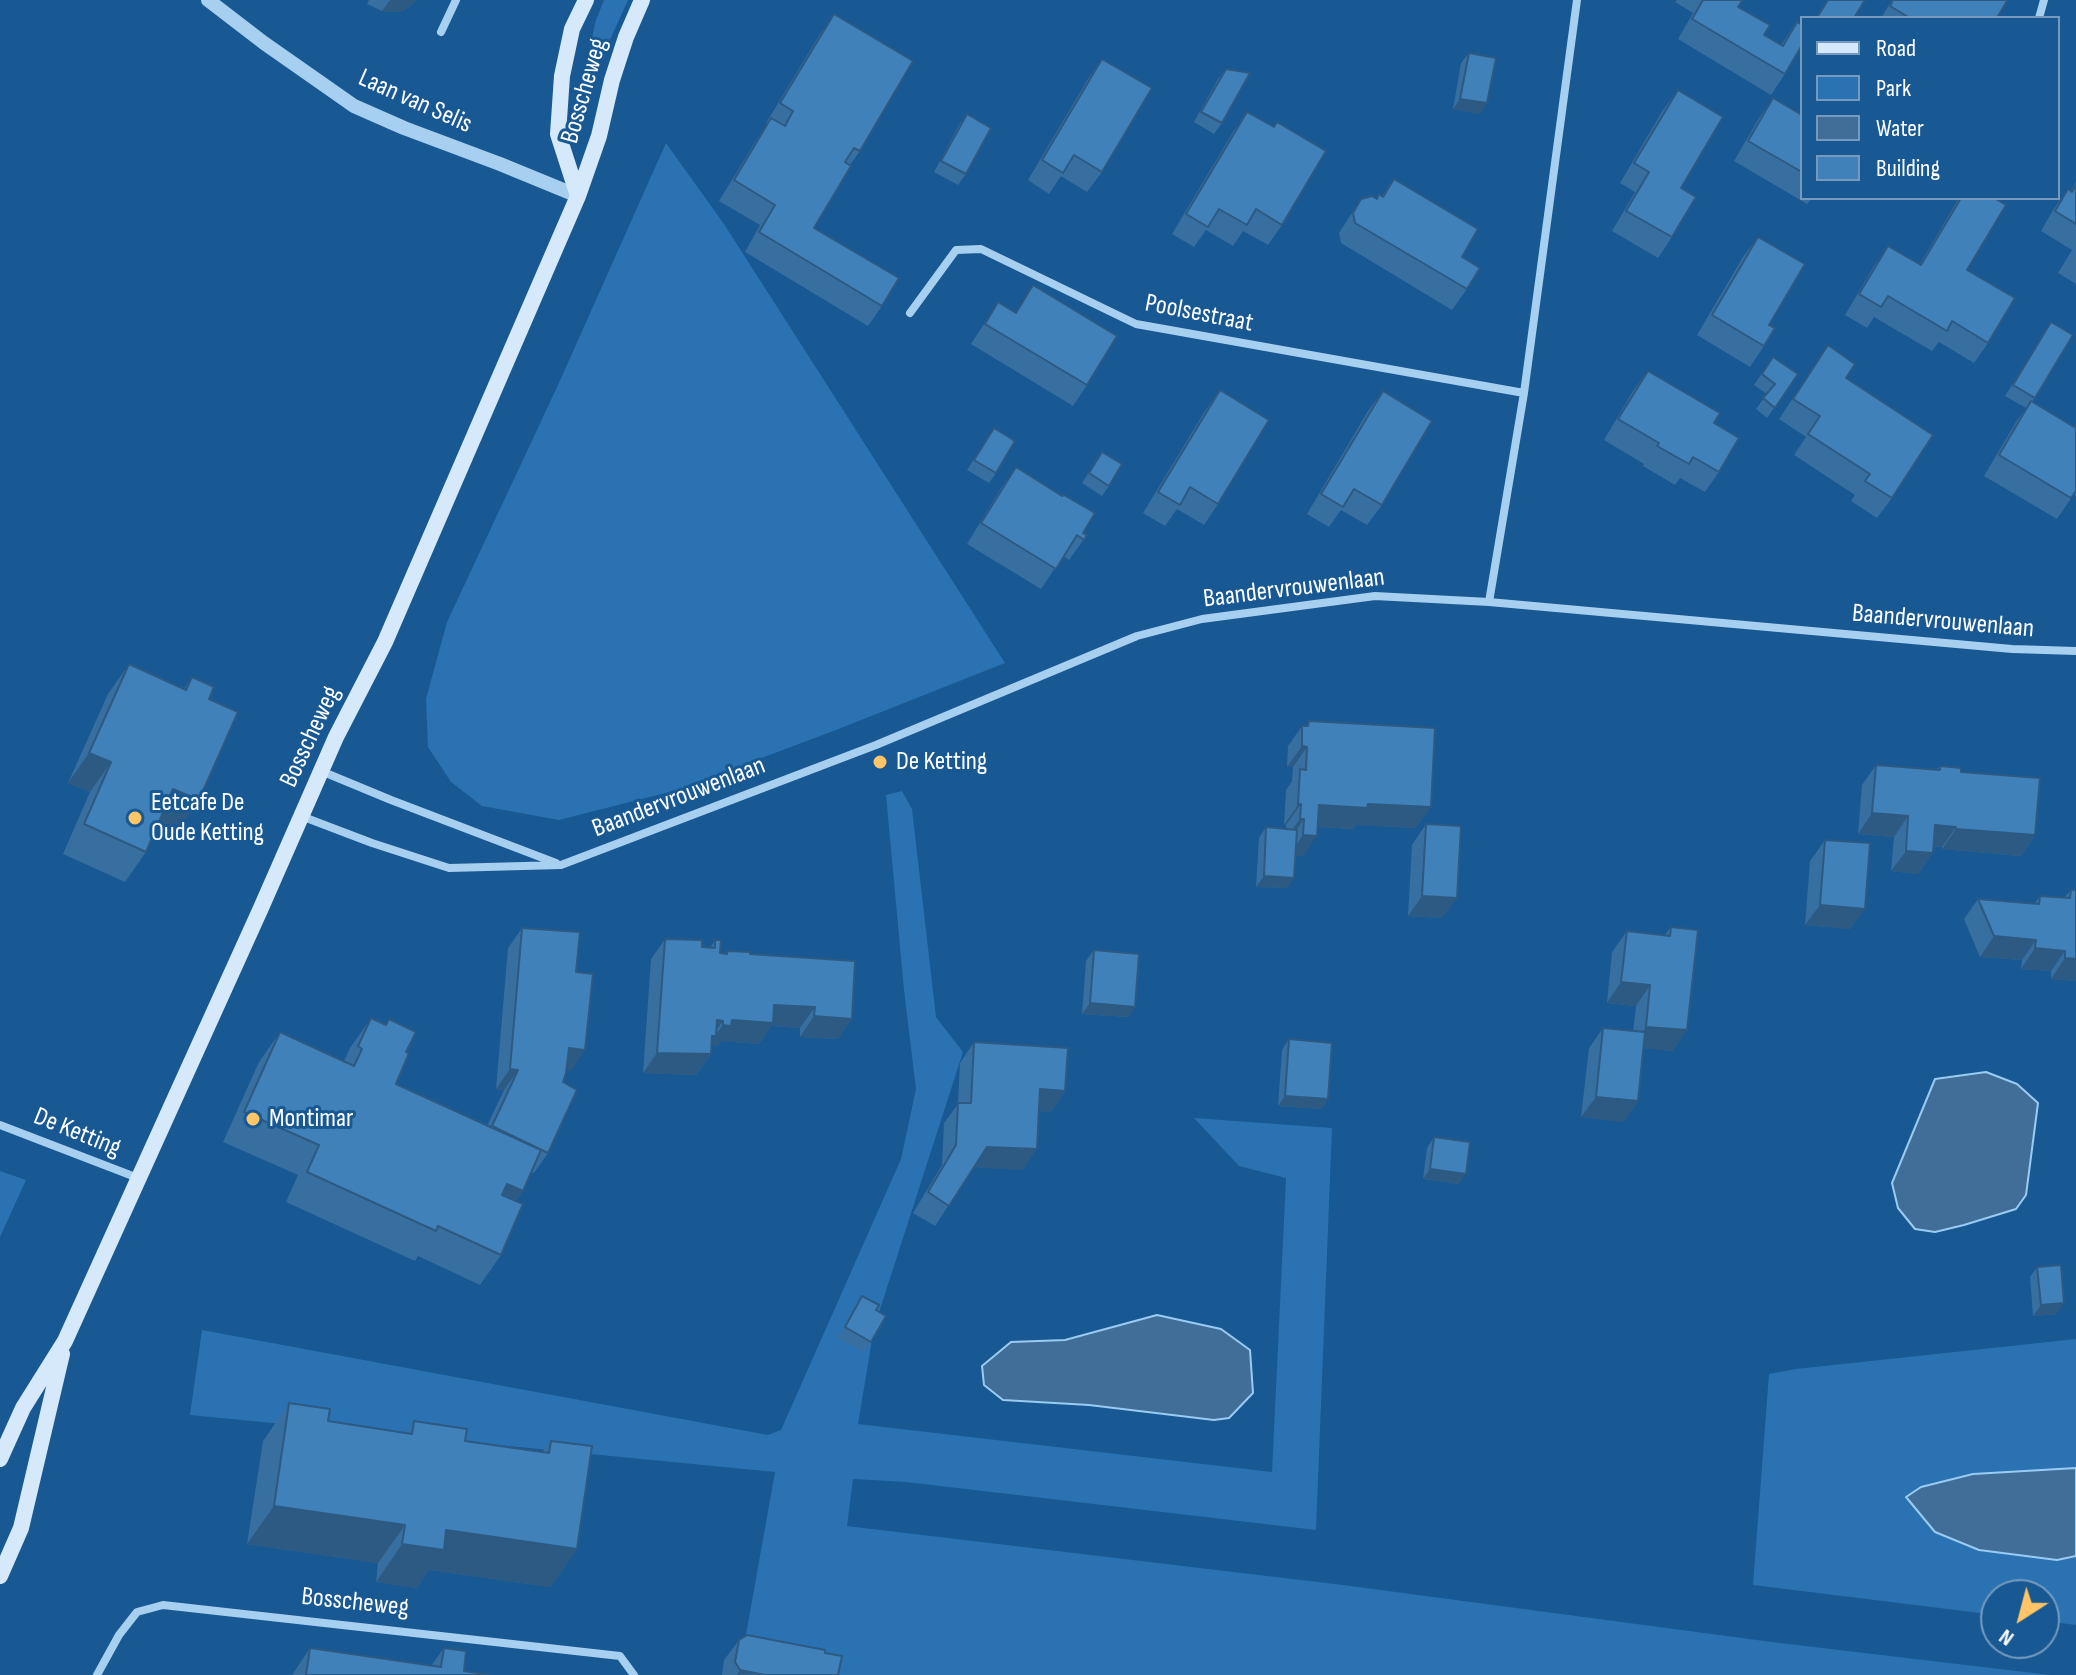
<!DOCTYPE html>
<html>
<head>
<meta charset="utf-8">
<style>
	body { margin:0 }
	#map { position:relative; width:2076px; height:1675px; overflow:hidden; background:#185893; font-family:"Sofia Sans Condensed",sans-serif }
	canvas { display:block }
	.legend { position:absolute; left:1800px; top:16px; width:260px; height:184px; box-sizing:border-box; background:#185893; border:2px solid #749bbe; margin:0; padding:10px 14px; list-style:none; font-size:24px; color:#fff }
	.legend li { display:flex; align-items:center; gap:16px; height:40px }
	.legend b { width:40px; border:2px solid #749bbe }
	.north { position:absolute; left:1980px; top:1579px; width:80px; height:80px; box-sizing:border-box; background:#185893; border:2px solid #749bbe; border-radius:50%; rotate:216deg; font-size:22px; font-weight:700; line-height:32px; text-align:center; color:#fff }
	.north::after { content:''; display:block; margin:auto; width:28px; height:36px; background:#ffc566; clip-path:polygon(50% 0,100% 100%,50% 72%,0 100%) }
</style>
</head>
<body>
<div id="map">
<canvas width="2076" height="1675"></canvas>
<ul class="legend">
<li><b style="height:10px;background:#d5e9fb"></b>Road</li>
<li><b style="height:22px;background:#2a72b1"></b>Park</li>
<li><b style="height:22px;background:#406e98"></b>Water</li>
<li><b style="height:22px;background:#4081ba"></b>Building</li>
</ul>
<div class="north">N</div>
</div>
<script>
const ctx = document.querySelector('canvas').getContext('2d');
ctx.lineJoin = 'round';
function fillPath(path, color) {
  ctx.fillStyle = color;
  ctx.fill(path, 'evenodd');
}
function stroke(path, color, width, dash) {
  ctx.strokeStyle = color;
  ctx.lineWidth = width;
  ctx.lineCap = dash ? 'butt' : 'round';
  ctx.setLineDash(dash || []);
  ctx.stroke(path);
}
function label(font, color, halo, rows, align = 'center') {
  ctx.font = font + ' "Sofia Sans Condensed",sans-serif';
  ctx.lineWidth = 6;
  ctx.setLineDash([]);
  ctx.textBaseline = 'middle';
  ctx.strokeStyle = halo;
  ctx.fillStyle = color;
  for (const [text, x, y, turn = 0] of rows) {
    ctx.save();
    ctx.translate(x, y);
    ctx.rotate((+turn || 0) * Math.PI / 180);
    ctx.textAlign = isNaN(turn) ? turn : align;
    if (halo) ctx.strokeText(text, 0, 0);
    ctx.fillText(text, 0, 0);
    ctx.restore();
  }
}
const green = new Path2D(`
	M604,0H628L573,121L596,20Z
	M666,143L724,224L1005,663L836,730L677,790L559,820L482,806L451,782L428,747L426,699L447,622L558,385Z
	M902,791L912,809L936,1017L963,1052L874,1328L858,1424L1272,1472L1286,1178L1239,1166L1194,1118L1332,1128L1316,1530L906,1482L853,1479L847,1526L1343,1585L1772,1642L2050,1675H827L742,1657L775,1472L190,1415L202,1330L768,1435L781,1430L901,1159L916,1089L904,990L886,795Z
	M0,1171L26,1180L0,1237Z
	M2076,1339V1468L1973,1474L2057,1560L2076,1556V1625L2044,1621V1595H1996V1615L1753,1585L1769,1374L1796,1369Z`);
const water = new Path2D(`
	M1986,1072L2017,1084L2038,1103L2026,1195L2016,1209L1964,1225L1935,1232L1915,1229L1898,1208L1892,1183L1935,1079Z
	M1157,1315L1221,1329L1250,1350L1253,1393L1229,1418L1214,1420L1089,1405L1003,1400L984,1385L982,1366L1011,1342L1065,1340Z
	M2076,1468V1556L2057,1560L1979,1550L1935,1532L1906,1497L1921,1487L1973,1474Z`);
const minor = new Path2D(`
	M2039,18L2044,0
	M441,32L456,0
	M910,313L956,250L981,249L1136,324L1524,393
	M1489,602L1524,393L1577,0
	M321,771L391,800L556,863
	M301,816L372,843L449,868L561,865L876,745L1137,636L1202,619L1375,596L1489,602L2012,649L2076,651
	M0,1125L138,1178
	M97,1675L119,1635L137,1612L163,1605L620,1656L634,1675`);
const tertiary = new Path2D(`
	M208,0L264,43L354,106L404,128L500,164L578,196`);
const secondary = new Path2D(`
	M578,196L558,134L562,76L572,29L586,0
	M0,1459L23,1408L65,1341L261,908L336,737L385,642L578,196L599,136L612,80L626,37L642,0
	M0,1576L21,1528L62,1354`);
const wall = new Path2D(`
	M369,0H416L414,3L403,11L396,12L382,11L367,4Z
	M1677,0H1743L1738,7L1764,35L1781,45L1797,22L1785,74L1771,95L1678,39L1693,13L1675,2Z
	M1892,0H2006L1997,18H1881Z
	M834,14L860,151L850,165L814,228L882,306L868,326L745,252L760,225L719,201L757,139L767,124L766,123L820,34Z
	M1469,53L1480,114L1453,109L1461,63Z
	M1102,59V172L1087,192L1061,176L1049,194L1028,180L1088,79Z
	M1226,69L1222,123L1214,134L1194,122L1218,79Z
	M1678,90L1681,188L1672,237L1658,258L1612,231L1635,192L1620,183L1663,110Z
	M1773,98L1802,115V198H1812L1807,204L1734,161L1759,118Z
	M1247,112L1282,225L1268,245L1243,231L1233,246L1206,230L1194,247L1172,234L1233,132Z
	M967,114L966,174L958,185L934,172L959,125Z
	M1394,179L1462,257L1467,289L1452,310L1341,243L1339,233L1361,199H1376L1382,196Z
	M2076,182V284L2058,273L2072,250L2041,231L2053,210L2068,189L2071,191Z
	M1959,198H1994L1967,270L1988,343L1974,363L1939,342L1932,351L1874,317L1867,328L1845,315L1874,266L1888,246L1920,264Z
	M1758,237L1769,325L1764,346L1750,367L1697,335L1743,257Z
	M1033,285L1087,385L1073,406L971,344L998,302L1015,313Z
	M2051,322L2073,335L2032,402L2074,427L2076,424V496L2074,494L2057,519L1984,476L2016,422L2026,408L2005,396Z
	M1828,345L1846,378L1892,498L1877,518L1851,501L1855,495L1794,455L1806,437L1779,419Z
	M1773,357L1798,374L1767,418L1756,409L1767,394L1754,385Z
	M1648,371L1714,423L1719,472L1705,492L1680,478L1675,485L1643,466L1644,464L1604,440L1633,391Z
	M1220,390L1218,504L1204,525L1177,509L1165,526L1143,513L1205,411Z
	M1383,391L1382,505L1367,525L1341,510L1329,527L1307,514L1368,411Z
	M994,428L996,473L989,483L967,470Z
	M1102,452L1109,486L1102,496L1082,483Z
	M1016,467L1083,533L1087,535L1069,560L1063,556L1041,589L967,544L1001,488Z
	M129,664L184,689L192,677L209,699L178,830L159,822L146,852L125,882L63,854L90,792L68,783L108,694Z
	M1309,721L1416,828L1356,825L1353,829L1318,827L1303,856H1296L1294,878L1287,888L1256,887L1259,838L1266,827L1286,829V825H1284L1286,790L1292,781L1293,767H1287L1288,746L1302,726H1306Z
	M1876,765L1937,769L1940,766L1961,772L2035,835L2021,856L1942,849V847H1933V853L1918,874L1891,871L1894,837L1858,834L1862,785Z
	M1426,824L1442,918L1408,916L1412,845Z
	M1825,840L1850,929L1805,925L1810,861Z
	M2071,890H2076V981L2051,979V971L2021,969L2022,960L1980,957L1964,919L1978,899L2035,903L2040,896L2065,897Z
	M1671,927L1673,1051L1643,1048L1638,1101L1623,1122L1581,1117L1589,1048L1603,1028L1633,1031L1636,1006L1607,1003L1612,952L1627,931L1665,935Z
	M522,928L576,972L571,1071L567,1070L563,1082L548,1153L534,1173L531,1172L523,1191L516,1201L501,1255L480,1285L418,1256L415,1261L286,1202L298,1175L223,1142L259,1062L280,1032L344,1061L350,1048L371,1018L385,1025L389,1019L406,1052L396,1084L487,1126L504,1090L496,1089L508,948Z
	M665,939L702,947L710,948L715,940L720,953L725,954L727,951L750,954L855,961L838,1039L800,1037V1028L771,1026L759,1044L721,1041L717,1046H711V1054L696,1075L643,1073L651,959Z
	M1094,950L1128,1017L1082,1014L1086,961Z
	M1289,1039L1328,1099L1321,1109L1278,1106L1282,1050Z
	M974,1042L1065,1091L1051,1112L1039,1111L1023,1170L974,1167L935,1226L913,1213L942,1165L944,1123L958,1104L960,1063Z
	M1434,1137L1459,1184L1423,1179L1427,1148Z
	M2037,1267L2057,1314L2033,1316L2030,1277Z
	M862,1296L876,1310L871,1342L864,1352L837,1338Z
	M289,1403L328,1421L406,1433L414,1421L465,1441L542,1452L551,1441L577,1549L550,1587L429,1570L417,1588L376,1582L378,1563L247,1544L263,1441Z
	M739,1640L825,1653L838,1675H722L724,1660Z
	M310,1648L431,1666L444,1648L464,1671L491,1675H292Z`);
const shadedWall = new Path2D(`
	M390,0H416L414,3L403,11L396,12L382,11Z
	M1460,99L1487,103L1480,114L1453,109Z
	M1302,746L1307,747L1293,767H1287Z
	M89,753L111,762L90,792L68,783Z
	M173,789L199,800L178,830L152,819Z
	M1301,804L1286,825H1284L1298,805Z
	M1368,804L1431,807L1416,828L1356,825L1353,829L1305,826L1319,805Z
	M1872,813L1908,816L1894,837L1858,834Z
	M1300,819H1304L1290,840H1285Z
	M1935,825L1956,827L1942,847L1921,846Z
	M1956,829L2035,835L2021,856L1942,849Z
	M1303,835L1317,836L1303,856H1289Z
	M1906,851L1933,853L1918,874L1891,871Z
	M1264,876L1294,878L1287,888L1256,887Z
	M1422,896L1457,898L1442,918L1408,916Z
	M1820,905L1865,909L1850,929L1805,925Z
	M1994,936L2036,940L2022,960L1980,957Z
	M2035,948L2065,951L2051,971L2021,969Z
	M2065,958L2076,959V981L2051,979Z
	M1621,982L1650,985L1636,1006L1607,1003Z
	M1090,1003L1135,1007L1128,1017L1082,1014Z
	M774,1005L815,1007L800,1028L771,1026L759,1044L721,1041L717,1046H709L711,1054L696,1075L643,1073L657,1053L717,1020L723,1021L712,1036H715L723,1025Z
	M814,1016L852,1019L838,1039L800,1037Z
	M1646,1027L1687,1030L1673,1051L1632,1047Z
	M569,1048L585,1050L571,1071L555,1069Z
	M510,1069L518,1070L504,1090L496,1089Z
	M1040,1089L1065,1091L1051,1112L1026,1110Z
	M1285,1096L1328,1099L1321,1109L1278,1106Z
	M1596,1097L1638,1101L1623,1122L1581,1117Z
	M987,1147L1037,1149L1023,1170L972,1167Z
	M1430,1169L1466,1174L1459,1184L1423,1179Z
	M507,1184L523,1191L502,1220L486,1214Z
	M2064,1303L2057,1314L2033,1316L2041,1305Z
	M274,1506L405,1525L378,1563L247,1544Z
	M446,1530L577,1549L550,1587L429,1570L417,1588L376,1582L402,1544Z
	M740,1670L765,1674L737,1675Z`);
const building = new Path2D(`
	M1703,0H1743L1738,7L1770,25L1764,35L1783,46L1797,22L1802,25V45L1785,74L1692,19Z
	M1828,0H1865L1854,18H1821L1818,16Z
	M1893,0H2006L2007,1L1997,18H1910L1890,6Z
	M834,14L913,61L860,151L854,148L845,162L851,166L814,228L899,278L882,306L759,232L775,205L734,180L771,118L785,126L793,111L780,103Z
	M1469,53L1496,58L1487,103L1460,99Z
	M1102,59L1152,88L1102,172L1074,155L1063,173L1042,160Z
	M1226,69L1250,73L1222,123L1201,112Z
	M1678,90L1723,117L1681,188L1696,197L1672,237L1626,211L1649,172L1634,163Z
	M1773,98L1802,115V172L1748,141Z
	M1247,112L1274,127L1277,122L1326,151L1282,225L1256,209L1247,225L1219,209L1208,227L1186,214Z
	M967,114L991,128L966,174L941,161Z
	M1394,179L1478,229L1462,257L1480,268L1467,289L1355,223L1353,213L1361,199L1372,196L1377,199L1379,194L1383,197Z
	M2076,185V224L2055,211L2068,189L2072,192Z
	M1961,198H1994L2006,205L1967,270L2015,298L1988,343L1952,321L1947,331L1888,296L1881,307L1859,294L1888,246L1921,265Z
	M1758,237L1805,264L1769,325L1775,328L1764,346L1712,315Z
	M1033,285L1117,336L1087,385L985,324L998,302L1016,313Z
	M2051,322L2073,335L2035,398L2013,385Z
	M1828,345L1855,364L1846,378L1933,435L1892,498L1865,481L1870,474L1808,434L1820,416L1793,399Z
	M1773,357L1798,374L1775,408L1763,398L1775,384L1762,374Z
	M1648,371L1720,413L1714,423L1739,438L1719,472L1693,457L1689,464L1657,446L1659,443L1618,419Z
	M1220,390L1269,420L1218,504L1190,487L1180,505L1158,492Z
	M1383,391L1432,421L1382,505L1354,489L1343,507L1321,494Z
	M2031,401L2074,427L2076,424V491L2071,498L1999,455Z
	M994,428L1015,441L996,473L974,460Z
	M1102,452L1122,464L1109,486L1089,473Z
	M1016,467L1062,496L1064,495L1095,513L1083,533L1087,535L1084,540L1077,535L1056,569L981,523Z
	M129,664L186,690L192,677L214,687L209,699L238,712L199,800L173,789L146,852L84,824L111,762L89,753Z
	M1309,721L1435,728L1431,807L1368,804L1367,808L1319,805L1317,836L1303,835L1304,819H1300L1301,804L1298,805L1300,769L1306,770L1307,747L1302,746V726H1308Z
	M1876,765L1940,770V766L1961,768V772L2040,778L2035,835L1956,829V827L1935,825L1933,853L1906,851L1908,816L1872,813Z
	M1426,824L1461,826L1457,898L1422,896Z
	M1266,827L1297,830L1294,878L1264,876Z
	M1825,840L1870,843L1865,909L1820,905Z
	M2071,890H2076V959L2065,958V951L2035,948L2036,940L1994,936L1978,899L2039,904L2040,896L2070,898Z
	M1671,927L1698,930L1687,1030L1646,1027L1650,985L1621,982L1627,931L1670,936Z
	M522,928L580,932L576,972L593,974L585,1050L569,1048L566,1073L563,1082L577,1090L548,1153L492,1126L518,1070L510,1069Z
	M665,939L702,940V947L715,948V940H721L720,953L727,954V951L750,952V954L855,961L852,1019L814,1016L815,1007L774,1005L773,1023L732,1020L731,1026L723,1025V1021L717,1020L716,1036H712L711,1054L657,1053Z
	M1094,950L1139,954L1135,1007L1090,1003Z
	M371,1018L386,1025L389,1019L416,1032L406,1052L409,1053L396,1084L541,1150L523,1191L507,1184L502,1195L523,1204L501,1255L438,1226L436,1231L307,1172L319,1145L244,1112L280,1032L354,1066L362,1049L358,1046Z
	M1603,1028L1645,1032L1638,1101L1596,1097Z
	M1289,1039L1332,1043L1328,1099L1285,1096Z
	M974,1042L1068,1048L1065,1091L1040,1089L1037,1149L987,1147L949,1206L928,1192L956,1145L958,1103H971Z
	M1434,1137L1470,1142L1466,1174L1430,1169Z
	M2061,1265L2064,1303L2041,1305L2037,1267Z
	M862,1296L879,1305L876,1310L886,1316L871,1342L845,1327Z
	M289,1403L330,1409L328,1421L412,1434L414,1421L467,1429L465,1441L549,1453L551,1441L592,1446L577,1549L446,1530L444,1550L402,1544L405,1525L274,1506Z
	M747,1635L825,1650V1653L842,1656L838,1675H765L740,1670L735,1662L739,1640Z
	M310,1648L441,1667L444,1648L466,1651L464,1671L491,1675H306Z`);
const markers = [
	[880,762,8,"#ffc566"],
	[135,818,8,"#ffc566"],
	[253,1119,8,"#ffc566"]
];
const streetNames = [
	["Bosscheweg",585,91,-74],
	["Laan van Selis",415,102,24],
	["Poolsestraat",1199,314,11],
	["Baandervrouwenlaan",1294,589,-7],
	["Baandervrouwenlaan",1943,622,5],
	["Bosscheweg",311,737,-65],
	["Baandervrouwenlaan",679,798,-21],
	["De Ketting",77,1133,22],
	["Bosscheweg",355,1603,6]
];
const poiNames = [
	["De Ketting",896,762],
	["Eetcafe De",151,803],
	["Oude Ketting",151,833],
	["Montimar",269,1119]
];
fillPath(green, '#2a72b1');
fillPath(water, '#406e98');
stroke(water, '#9acbf2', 2);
stroke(minor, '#a7cff0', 8);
stroke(tertiary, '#a7cff0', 14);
stroke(secondary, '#d5e9fb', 16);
fillPath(wall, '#376fa0');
fillPath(shadedWall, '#2d5a82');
fillPath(building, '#4081ba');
stroke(building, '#2d5a82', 2);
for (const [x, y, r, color] of markers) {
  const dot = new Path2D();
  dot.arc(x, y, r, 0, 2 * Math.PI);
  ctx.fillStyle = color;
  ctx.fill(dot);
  stroke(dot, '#185893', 3);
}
label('26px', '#fff', '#185893', streetNames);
label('26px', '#fff', '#185893', poiNames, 'left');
</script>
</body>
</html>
